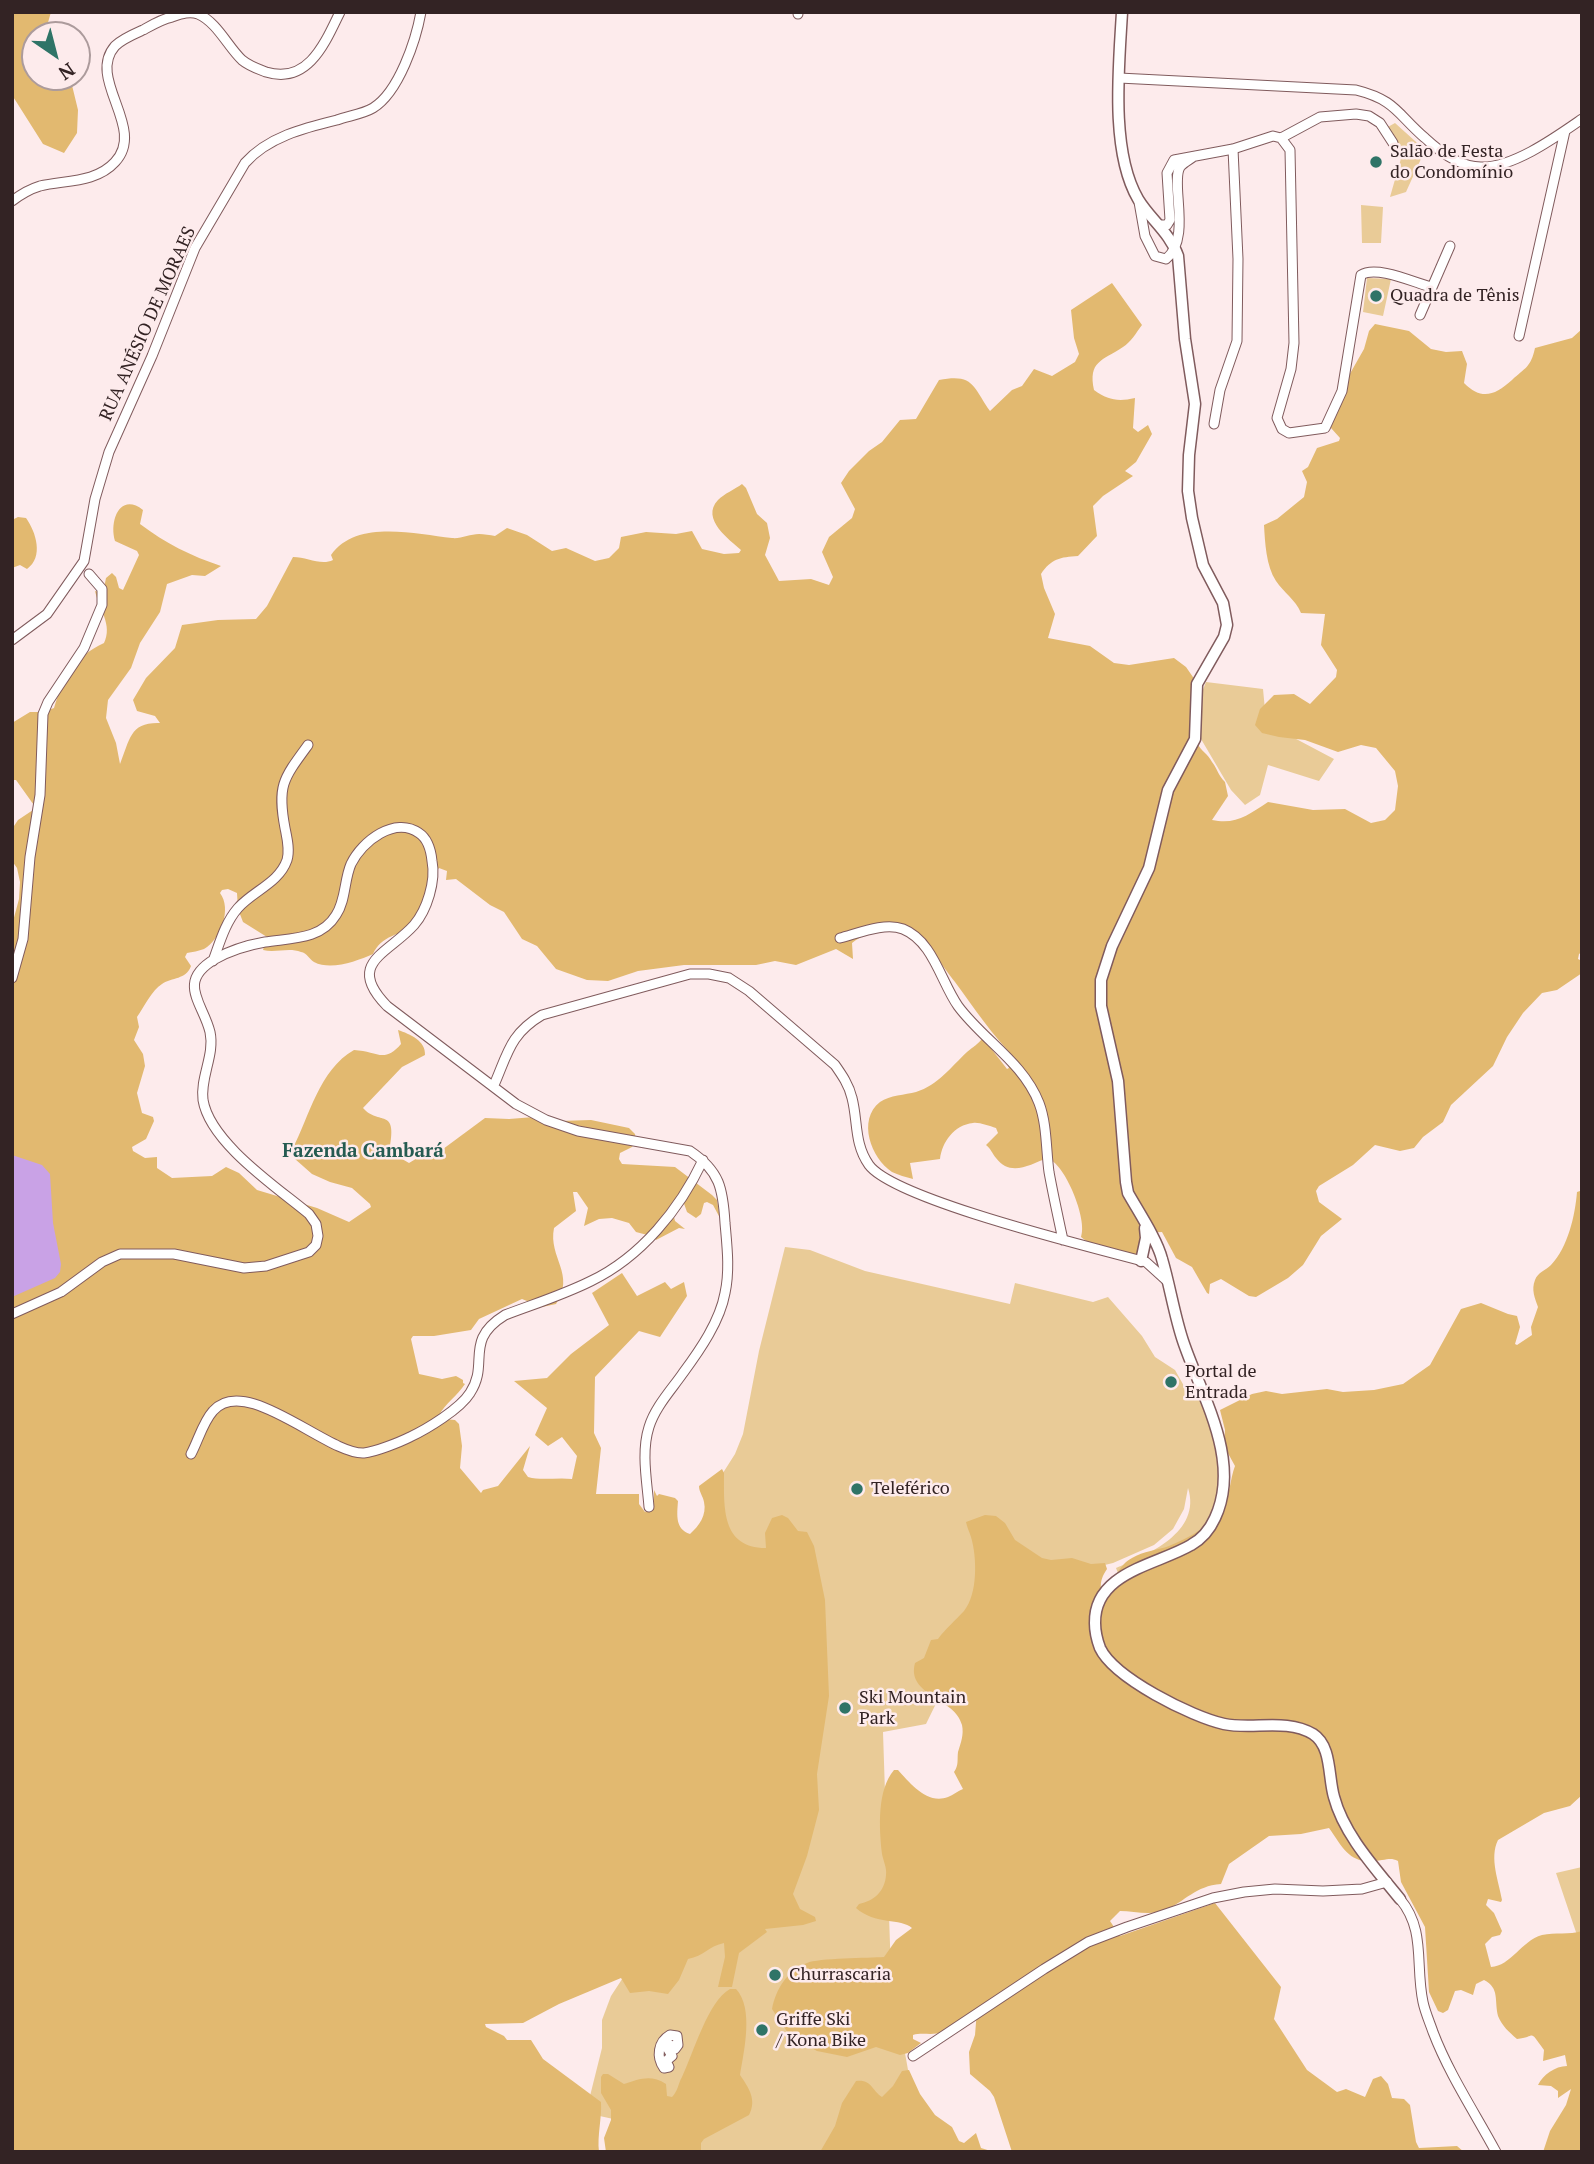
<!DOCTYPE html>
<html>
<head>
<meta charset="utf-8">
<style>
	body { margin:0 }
	#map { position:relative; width:1594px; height:2164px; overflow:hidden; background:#fdebec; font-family:"PT Serif",serif }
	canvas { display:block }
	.frame { position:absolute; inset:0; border:14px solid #332324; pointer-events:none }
	.north { position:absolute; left:21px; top:21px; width:70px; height:70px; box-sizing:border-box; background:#fdebec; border:2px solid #ac9b9c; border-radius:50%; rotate:145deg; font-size:19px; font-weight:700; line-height:28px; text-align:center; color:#332324 }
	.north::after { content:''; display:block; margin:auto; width:24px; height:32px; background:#2f7467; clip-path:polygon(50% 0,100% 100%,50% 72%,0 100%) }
</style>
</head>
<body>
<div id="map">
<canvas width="1594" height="2164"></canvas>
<div class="frame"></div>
<div class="north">N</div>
</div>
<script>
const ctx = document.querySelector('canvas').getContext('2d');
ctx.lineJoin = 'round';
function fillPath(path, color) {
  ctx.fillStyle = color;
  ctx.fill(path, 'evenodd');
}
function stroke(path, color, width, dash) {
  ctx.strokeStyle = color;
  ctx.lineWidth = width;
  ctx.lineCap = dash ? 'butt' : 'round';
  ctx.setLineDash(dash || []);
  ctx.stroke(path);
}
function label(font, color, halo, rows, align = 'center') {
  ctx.font = font + ' "PT Serif",serif';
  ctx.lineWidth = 5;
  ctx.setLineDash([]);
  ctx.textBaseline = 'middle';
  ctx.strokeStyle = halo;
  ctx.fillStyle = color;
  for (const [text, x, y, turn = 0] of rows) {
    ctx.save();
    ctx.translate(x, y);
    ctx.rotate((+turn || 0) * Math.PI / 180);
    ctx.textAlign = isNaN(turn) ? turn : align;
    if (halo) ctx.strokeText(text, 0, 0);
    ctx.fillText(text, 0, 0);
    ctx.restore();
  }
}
const green = new Path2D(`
	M1395,123L1425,150L1406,192L1390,197L1402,155L1386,128Z
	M1361,205L1383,207L1381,243H1362Z
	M1367,278L1391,279L1383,316L1363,312Z
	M1206,682L1263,689L1265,710L1283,732L1334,759L1319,781L1268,765L1260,795L1245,805L1231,790L1201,739L1200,697Z
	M785,1247L810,1250L865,1271L1010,1304L1015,1283L1093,1302L1108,1297L1142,1336L1155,1357L1175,1370L1184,1386L1185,1392L1197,1394C1219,1430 1234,1511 1193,1539C1175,1551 1139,1563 1118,1573L1116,1568C1148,1555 1202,1532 1188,1488L1184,1509L1173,1529L1154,1545L1113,1563L1084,1570L973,1628L926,1724L883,1732L891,1975L910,2081L831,2152H677L618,2120L595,2115L589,2100L602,2048V2020L611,1996L628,1970L721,1548V1476L735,1454L743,1434L759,1351Z
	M1582,1867V1944H1580L1556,1873Z`);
const forest = new Path2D(`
	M12,12H51L47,26L52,35H35V77H70L78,110L77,133L64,153L43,144L12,95Z
	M1112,283L1142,325C1136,333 1131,342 1123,347C1102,361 1088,361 1094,390C1108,400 1118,402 1135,398L1133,428L1138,432L1148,425L1152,434L1136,462L1125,471L1133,476L1103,496L1093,506L1097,536L1078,556C1060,557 1051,559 1041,574L1044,588L1055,614L1048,638L1090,646L1114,663L1129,665L1174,658L1186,667L1195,680L1197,743C1201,751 1208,754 1212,762C1218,770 1218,775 1225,782L1228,796L1212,820C1236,825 1248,815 1268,802L1313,810L1345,809L1371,823L1385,820L1395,810L1398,786L1395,771L1376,748L1361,745L1338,752L1305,740L1279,737L1262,733L1255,725L1260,709L1274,695L1294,694L1310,704L1336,677L1337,670L1321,645L1325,614L1301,613C1295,599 1284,593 1276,581C1266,566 1265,542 1264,525L1277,519L1304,497L1307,482L1302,471L1308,467L1317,448L1339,441L1340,438L1331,428L1327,414L1364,349L1369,331L1375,324L1409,331L1431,349L1446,352L1462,351L1467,364L1464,383C1482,401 1495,395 1512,380C1525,368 1531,367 1535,348L1572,338L1582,329V952L1579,954L1578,959L1582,961V973L1557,990L1542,993L1523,1013L1507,1037L1493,1066L1451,1105L1443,1122L1423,1137L1414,1148L1400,1151L1375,1145L1353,1165L1319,1186L1316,1191L1319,1202L1342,1219L1321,1236L1303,1265L1288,1278L1256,1297L1249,1296L1221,1279L1210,1284L1209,1294L1207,1293L1192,1267L1176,1258L1162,1232L1146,1233L1143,1248L1135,1260L1125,1259L1114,1249C1102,1250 1090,1245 1081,1237C1088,1220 1065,1163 1047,1158C1030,1165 1010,1177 996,1158C992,1153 991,1149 986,1145L998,1133L996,1128C989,1126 979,1122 973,1123C954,1125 942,1142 940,1159L910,1163L913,1179C906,1177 898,1175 892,1172C871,1158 857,1120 880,1102C890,1095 905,1095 916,1092C938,1085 951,1067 967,1052C973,1047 978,1044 983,1038L1007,1069L1009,1068L1005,1058H1015C993,1036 974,1008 955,982C941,965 932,946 912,935C895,925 866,931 852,943L853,959L836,949L796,965L775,961L756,965H684L638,971L608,981L587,980L556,969L537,946L522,939L504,912L490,905L456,879L446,880L447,871L439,868C426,884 420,908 418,928C400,933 381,936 373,954C357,961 331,971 314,962C309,959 307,953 301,952C289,947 276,953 263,950L267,937L243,922L238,909L237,893L228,889L222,890L220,893C232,909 221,939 204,949C199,951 192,952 187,953L185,957L191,966C186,980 172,977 162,984C152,990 144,1007 137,1017L139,1027L134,1040L143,1054L145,1066L137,1093L142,1113L153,1117L154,1121L146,1139L132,1147L133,1151L145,1158L157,1157V1168L172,1178L212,1176L226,1167L239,1173L257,1190L317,1208L349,1222L371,1207L370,1204L352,1188L330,1182L312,1174L295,1159L292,1150C310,1115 319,1070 354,1050C377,1051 384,1064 401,1044L398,1030C410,1034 426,1041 425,1055L402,1067L363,1108C379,1126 397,1107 390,1147L397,1156L409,1163L419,1157L439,1152L485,1118L509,1119L547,1116L559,1121L591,1120L629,1128L635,1134L636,1141L632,1147L620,1153L619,1159L622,1164L675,1167L712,1195L717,1200L720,1218L713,1205L707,1202L704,1203L701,1214L696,1218L687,1212L682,1198L672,1209L675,1221L685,1229L679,1228L656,1240L655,1237L636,1232L629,1223L612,1218L599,1219L584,1226L588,1208L577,1192H573L576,1211L554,1228C548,1258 576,1274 556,1304L542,1307L522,1299L479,1319L471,1330L434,1336H413L411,1339L419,1374L442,1379L456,1376L463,1380V1383L465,1384C457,1396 446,1403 439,1415L443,1419L455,1420L459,1424L462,1446L460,1468L481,1493L483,1490L498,1486L530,1446L523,1470L528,1477C542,1481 557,1477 572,1479L577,1456L562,1437L548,1446L535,1435L547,1408L514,1381L547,1378L571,1354L609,1325L592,1293L622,1273L637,1296L665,1282L671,1289L684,1282L687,1296L660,1337L639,1331L595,1377L594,1433L601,1448L596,1494H639V1504L645,1512C655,1507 654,1500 654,1490L657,1496L659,1494L675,1498L678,1501C677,1515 675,1529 690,1534C699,1526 707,1515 704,1502C703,1496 699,1492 699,1486L722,1469L724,1473C724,1507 721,1548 766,1548L765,1533L772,1518L782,1515L788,1518L798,1531L807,1532L814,1546L825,1600L829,1696L817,1774L819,1810L807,1856L793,1894L800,1909L815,1917L816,1921L803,1925L765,1929L767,1932L739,1953L732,1987H718L725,1957L724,1943C709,1946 704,1956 688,1959L679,1980L668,1994L649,1991L630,1993L621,1978L559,2004L523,2023L485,2024L486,2027L504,2036L507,2040H531L543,2059L601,2102C602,2119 597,2135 599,2152H12V925L19,899L20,882L17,868L12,861V829L18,820L36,808L16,780H12V723L30,712H43L54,708C64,676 73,658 104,643C113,625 99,609 95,591L103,593L106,578L112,573L116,577L119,588L123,590L139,555L137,551L115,541C109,521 120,492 143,510L140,524C165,543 191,556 221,566L205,576L192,575L167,584L160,612L140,643L131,668L108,700L106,718L116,743L120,764C130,739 130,722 160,723L155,716L137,711L133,700L146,678L175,648L182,625L218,620L256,619L267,606L293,557C307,557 321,566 333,560L331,555C356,519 415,534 452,538C461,539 470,534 479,534C484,534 490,535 495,536L507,528L527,535L552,551L566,548L595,561L609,558L619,548L621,537L646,532L676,534L692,531L702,549L724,554L739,553L741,550C730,540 700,519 718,500C724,494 735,489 742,484L746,488L757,514L767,523L770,538L765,555L779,581L811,579L829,585L833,577L822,552L829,537L852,518L855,509L841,483L849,471L869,451L882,442L900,420L916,419L939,380C974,373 973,387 990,411L1012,390L1022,386L1034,369L1052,376L1075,362L1079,354L1074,338L1071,310Z
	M18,517L26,518C36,532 44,557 27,569L20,565L12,568V520Z
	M1580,1191L1582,1193V1795L1570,1806L1544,1813L1498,1840C1489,1858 1499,1882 1502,1900L1501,1902L1488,1899L1486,1905L1494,1913L1502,1931L1500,1935L1492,1937L1485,1944L1491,1967C1511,1966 1521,1941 1542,1935C1555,1932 1569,1935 1582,1931V2152H1543L1550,2131L1566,2105L1571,2089L1558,2098V2091L1551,2086L1538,2085C1543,2075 1555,2066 1567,2066L1565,2055L1543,2061L1544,2050C1528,2028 1537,2037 1517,2039C1509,2032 1502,2026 1498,2016C1494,2001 1500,1988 1484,1980L1476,1984L1473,1995L1461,1990L1455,1991L1448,2010L1443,2013L1438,2011L1429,1992L1425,1927L1401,1882L1398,1861C1392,1858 1389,1859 1382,1860C1351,1866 1345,1851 1329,1828L1301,1834L1269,1836L1229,1864L1221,1884C1195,1886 1186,1901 1165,1910C1151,1916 1134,1911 1120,1911L1110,1921L1120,1936L1215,1903L1281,1987L1274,2019L1307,2070L1337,2092L1346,2089L1365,2097L1373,2079L1381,2076L1388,2084L1392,2098L1404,2099L1410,2105L1416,2142L1419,2148L1457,2146L1464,2152H1012L994,2097L990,2091L970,2074L969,2052L975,2035L977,2010C963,2013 956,2027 942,2032C933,2036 922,2032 913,2035V2039L921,2043L908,2053L900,2055L876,2047L847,2057L817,2051L790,2036L772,2009C776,1989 787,1971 807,1963C818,1958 869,1958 884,1957L896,1940L912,1928C901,1918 875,1925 856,1908L859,1904C874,1901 885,1891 886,1875C887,1868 883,1860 882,1854C879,1828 877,1790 894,1770H898C910,1783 927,1805 948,1797C953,1795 958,1791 963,1789L954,1772C959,1765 957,1760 958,1752C961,1742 964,1735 962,1725C956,1698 906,1696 915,1663L924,1658L931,1640L938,1639C946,1628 955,1621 964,1611C978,1594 977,1557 971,1537C969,1531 967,1527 966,1522L985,1515L996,1516L1005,1523L1015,1540L1042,1558L1051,1560L1072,1558L1091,1564L1105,1563L1107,1569C1103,1575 1100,1581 1101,1589L1103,1590C1116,1581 1118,1565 1132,1558C1143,1551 1158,1550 1169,1546C1187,1539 1212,1525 1223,1508C1230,1496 1230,1479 1235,1466L1224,1446L1225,1430L1220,1410L1252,1394L1266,1391L1282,1394L1327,1389L1343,1392L1374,1390L1403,1384L1430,1365L1461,1309L1481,1303L1508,1314L1517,1316L1520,1327L1515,1344L1517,1345L1532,1335L1531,1327L1538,1307C1535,1298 1531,1290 1535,1280C1538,1272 1545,1271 1551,1265C1568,1247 1575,1216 1577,1192Z
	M730,1989H736C754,2008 744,2051 740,2075C749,2088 757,2100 749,2115L704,2139L701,2143V2152H606L604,2138L611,2120V2110L601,2093V2077L603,2074H608L624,2084C639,2079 651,2074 666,2084L667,2096L672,2097C678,2091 678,2084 682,2077C693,2054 708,2001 730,1989Z
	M909,2070L920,2094L935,2115L952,2127L959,2141L964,2143L976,2133L981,2148L994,2152H820L835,2126L842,2103L856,2081C872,2079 871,2090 882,2097L893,2086L902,2071Z`);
const water = new Path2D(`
	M12,1155L42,1165L50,1174L53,1223L61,1264L60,1272L55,1278L12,1297Z`);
const minor = new Path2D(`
	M798,14V12
	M1119,78L1356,90C1396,100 1397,114 1425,138C1440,152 1460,167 1481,167C1513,168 1556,137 1582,119
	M1281,138L1320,117L1356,114L1369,116L1380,123L1393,143
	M12,201C20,195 30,189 40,186C65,180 96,183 115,162C147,128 86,79 115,46C122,39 134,34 143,30C152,25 162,19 172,17C181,14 189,11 198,14C217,22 228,47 242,60C249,66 258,69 266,72C308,85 325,43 340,12
	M1139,202L1145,236L1155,256L1166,259C1192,238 1170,183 1180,167C1183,163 1189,160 1193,157
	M1159,225H1167L1170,220L1167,173L1174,160L1233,149L1273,136L1281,138L1290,150L1294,343L1291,369L1277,418L1282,429L1289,433L1325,428L1342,391L1361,275C1376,265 1413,282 1431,287
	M1420,315L1450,246
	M1519,336L1565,131
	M1214,424L1220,390L1237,341L1238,259L1233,149
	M12,640L47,614L84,561L95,499L109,452L152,356L195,248L245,163C268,137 304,128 337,120C348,116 363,114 373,108C399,92 416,40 421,12
	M840,938C859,933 885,922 903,929C933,941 941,982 958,1006C983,1040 1023,1062 1039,1103C1047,1124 1046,1150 1049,1172C1053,1194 1058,1217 1063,1240
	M213,961C220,942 225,923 238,908C253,891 279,883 287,860C290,850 287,838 285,828C277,786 283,779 308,745
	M12,978L23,939L30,857L40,795L43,714L48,702L84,648L102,605V589L89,574
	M494,1085C508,1053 510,1034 542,1015L690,974H709L729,978L749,991L835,1065C842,1075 849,1085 852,1098C858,1121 854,1144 869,1165C895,1200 1095,1248 1146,1262L1167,1281
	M12,1314L61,1292L102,1262L120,1254H174L244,1268L266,1266L309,1252L316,1245L318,1236L316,1224L309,1214C278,1188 210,1143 203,1100C200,1077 215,1055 210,1032C203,1003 176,982 215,959C231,950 248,945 265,942C291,938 321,940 336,915C346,900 344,880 351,864C362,841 395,816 419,833C428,839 431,851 432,861C436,881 427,910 414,925C388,954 345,963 387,1006L516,1104L546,1120L578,1131L690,1151C720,1171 723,1189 725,1223C727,1246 730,1270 725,1293C720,1321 700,1350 683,1373C672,1389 655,1407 649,1427C641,1452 647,1481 649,1507
	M191,1454C198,1441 203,1422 213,1411C246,1373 328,1455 364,1453C375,1452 400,1442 410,1437C427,1429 460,1409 470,1393C490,1363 463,1341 505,1315C534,1304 563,1295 591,1281C641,1257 680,1209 703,1160
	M1400,1899C1426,1930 1415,1965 1423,2002C1425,2012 1430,2023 1433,2032C1449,2074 1475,2113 1496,2152
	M670,2035L677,2036L678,2045L675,2049L669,2044L666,2046L672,2056L666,2061L669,2067L664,2068C656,2057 658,2042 670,2035Z
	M913,2056L1044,1969L1088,1942L1127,1927L1213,1898L1244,1892L1275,1889L1323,1891L1362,1889L1387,1882`);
const tertiary = new Path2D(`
	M1122,12C1119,66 1110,151 1138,199C1150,219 1170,233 1178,256L1185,339L1195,404L1189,455L1188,491L1192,518L1203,565L1223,603L1227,625L1224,637L1197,684L1195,739L1168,790L1149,868L1112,946L1101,980V1006L1118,1081L1126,1182L1128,1193C1138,1211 1157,1239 1162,1259C1170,1286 1174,1314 1183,1341C1201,1395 1242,1460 1215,1518C1210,1529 1202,1539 1191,1545C1157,1565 1094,1572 1095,1623C1095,1631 1097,1640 1100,1648C1114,1678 1192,1717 1224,1724C1253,1730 1286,1718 1313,1734C1332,1746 1328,1777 1334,1797C1344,1835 1376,1869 1400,1899
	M1141,1261L1146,1238L1145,1228`);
const markers = [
	[1376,162,7,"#2f7467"],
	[1376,296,7,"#2f7467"],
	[1171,1382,7,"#2f7467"],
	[857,1489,7,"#2f7467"],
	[845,1708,7,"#2f7467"],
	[775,1975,7,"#2f7467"],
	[762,2030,7,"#2f7467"]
];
const poiNames = [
	["Salão de Festa",1390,152],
	["do Condomínio",1390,173],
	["Quadra de Tênis",1390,296],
	["Portal de",1185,1372],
	["Entrada",1185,1393],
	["Teleférico",871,1489],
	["Ski Mountain",859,1698],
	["Park",859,1719],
	["Churrascaria",789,1975],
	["Griffe Ski",776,2020],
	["/ Kona Bike",776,2041]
];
const streetNames = [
	["RUA ANÉSIO DE MORAES",148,324,-66]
];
const neighbourhoodNames = [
	["Fazenda Cambará",363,1152]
];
fillPath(green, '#e9cb97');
fillPath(forest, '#e2b970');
fillPath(water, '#c9a2e6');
stroke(minor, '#805b5d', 11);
stroke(tertiary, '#805b5d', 13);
stroke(minor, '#fff', 9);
stroke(tertiary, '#fff', 10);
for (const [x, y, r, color] of markers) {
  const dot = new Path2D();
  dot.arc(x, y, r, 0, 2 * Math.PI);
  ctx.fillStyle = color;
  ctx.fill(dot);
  stroke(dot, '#fdebec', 2.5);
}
label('18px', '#332324', '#fdebec', poiNames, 'left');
label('18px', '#332324', '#fdebec', streetNames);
label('bold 19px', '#255b51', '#fdebec', neighbourhoodNames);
</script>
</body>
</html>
